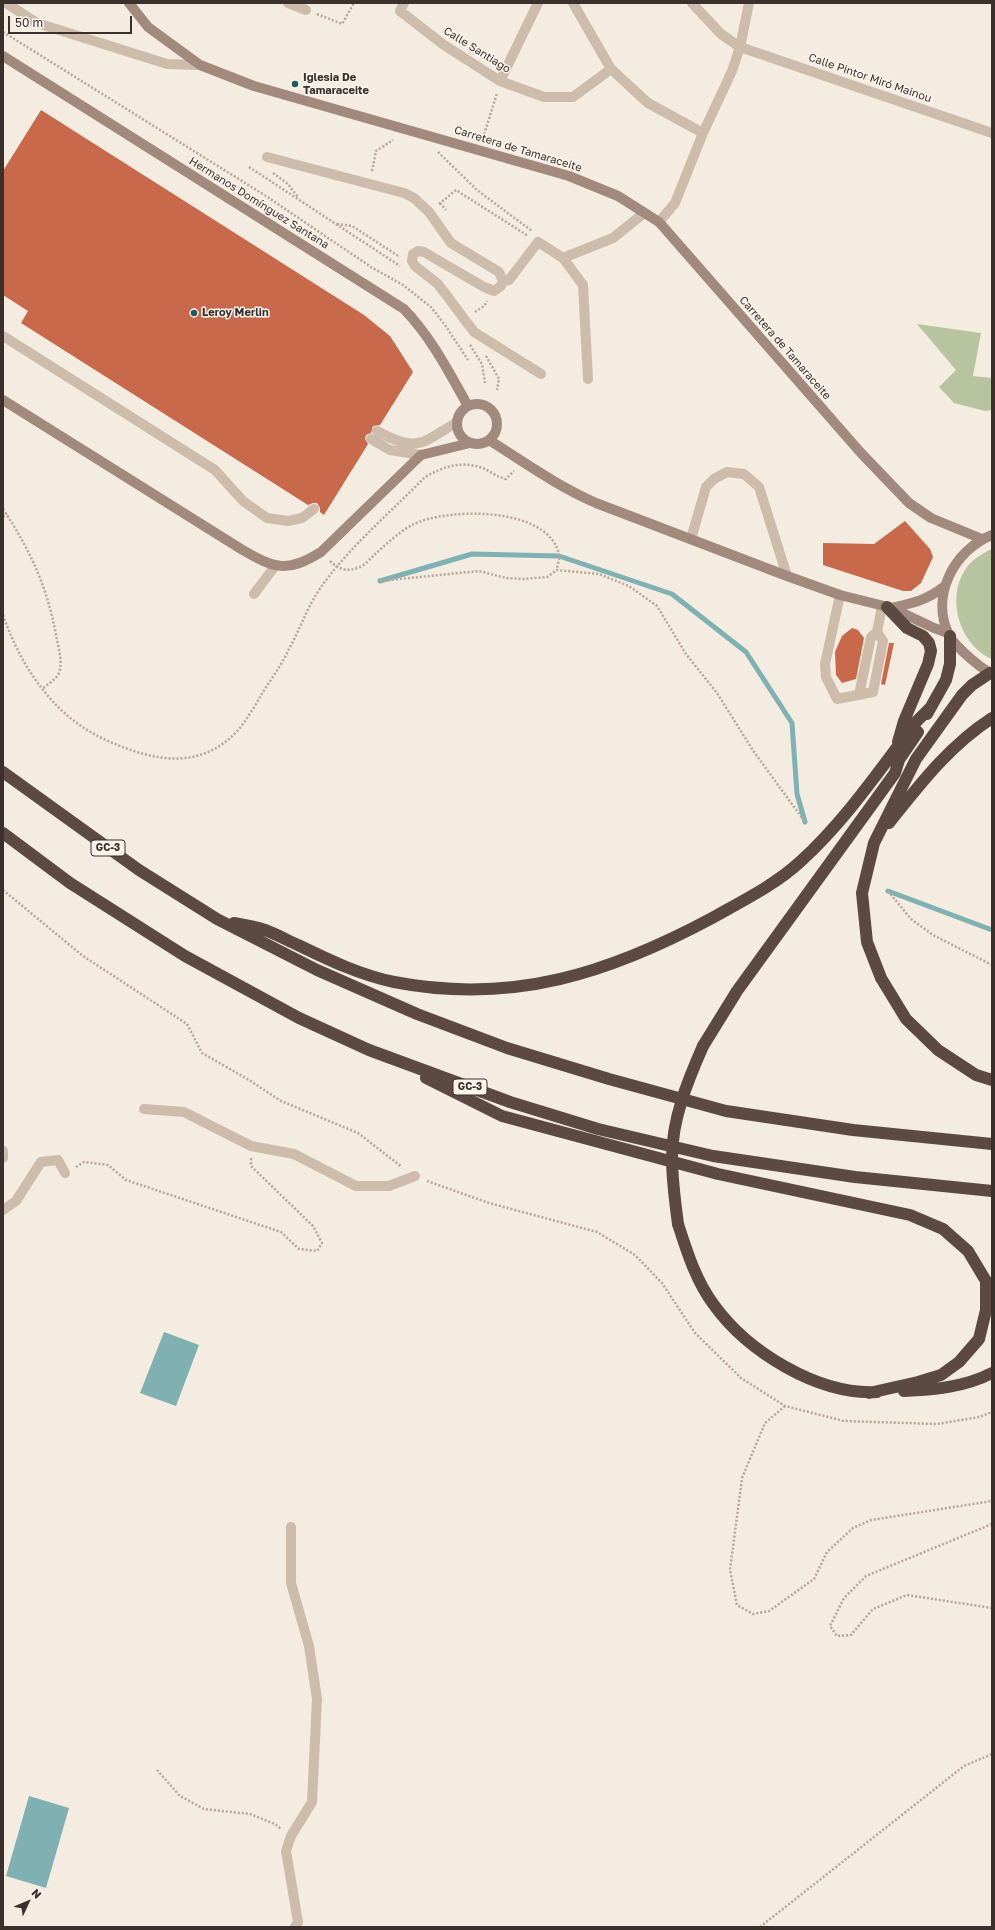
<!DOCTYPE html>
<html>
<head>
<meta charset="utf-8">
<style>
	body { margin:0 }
	#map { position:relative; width:995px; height:1930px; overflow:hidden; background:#f4ebe1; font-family:"Golos Text",sans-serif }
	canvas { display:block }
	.frame { position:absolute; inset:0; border:4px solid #3b302b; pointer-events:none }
	.north { position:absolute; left:8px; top:1882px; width:40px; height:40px; -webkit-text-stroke:3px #fbf5ee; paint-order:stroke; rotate:46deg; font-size:11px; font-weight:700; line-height:16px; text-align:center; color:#3b302b }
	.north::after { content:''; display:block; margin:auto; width:14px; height:18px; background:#3b302b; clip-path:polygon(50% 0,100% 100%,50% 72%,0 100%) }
	.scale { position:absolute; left:8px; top:16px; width:124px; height:18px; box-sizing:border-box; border:2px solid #3b302b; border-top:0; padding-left:5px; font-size:12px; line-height:14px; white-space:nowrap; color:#3b302b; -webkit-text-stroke:3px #fbf5ee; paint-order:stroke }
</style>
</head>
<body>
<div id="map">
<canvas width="995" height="1930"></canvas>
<div class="frame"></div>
<div class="north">N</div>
<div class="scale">50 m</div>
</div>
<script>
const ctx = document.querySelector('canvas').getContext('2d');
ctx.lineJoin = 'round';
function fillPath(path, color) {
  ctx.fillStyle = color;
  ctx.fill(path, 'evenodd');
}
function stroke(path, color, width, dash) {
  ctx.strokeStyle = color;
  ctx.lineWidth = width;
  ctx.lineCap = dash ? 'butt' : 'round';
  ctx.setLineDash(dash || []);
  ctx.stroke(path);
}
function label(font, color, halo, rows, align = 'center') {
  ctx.font = font + ' "Golos Text",sans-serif';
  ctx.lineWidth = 3;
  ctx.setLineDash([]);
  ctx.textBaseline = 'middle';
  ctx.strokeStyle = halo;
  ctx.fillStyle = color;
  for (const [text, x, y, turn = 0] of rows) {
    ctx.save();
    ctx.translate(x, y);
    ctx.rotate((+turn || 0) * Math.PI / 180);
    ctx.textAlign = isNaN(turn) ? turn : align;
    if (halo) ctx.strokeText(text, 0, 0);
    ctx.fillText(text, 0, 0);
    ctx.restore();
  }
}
const green = new Path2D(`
	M917,324L981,333L973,376L992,378V410L985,411L954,403L939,387L956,370Z
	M992,549V659C959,645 945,596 967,567C973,559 983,553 992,549Z`);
const water = new Path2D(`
	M164,1332L199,1345L176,1406L140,1393Z
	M29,1796L69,1808L46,1888L6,1876Z`);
const stream = new Path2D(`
	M380,581L472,554L559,556L672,594L746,652L792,723L797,794L805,822
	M888,891L992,930`);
const building = new Path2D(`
	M41,110L364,315L390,336L413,372L380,425L373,426L371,433L366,435L365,439L368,444L324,515L320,512V508L317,503H313L308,505L21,323L28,311L3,295V171Z
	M905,521L930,549L933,557L921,583L911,591H903L823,565V543L874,544Z
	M852,628L858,630L864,638L856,679L842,683L836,675L835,652L842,636Z
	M889,643H894L885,685L881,684Z`);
const path = new Path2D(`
	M317,14L342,24L354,3
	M3,32L266,196L371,267L403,285L431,307L445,325L468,360
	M483,138L497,93
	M438,152L477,190L532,231
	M249,167L400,266
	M372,171L376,151L393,140
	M273,173L288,184L298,197
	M440,203L446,210
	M439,204L456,190L528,236
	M337,224L352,226L400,257
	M475,312L484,306L487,301
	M470,345L482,364L485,383
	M486,356L499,379L497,390
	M3,509C30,550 47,586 56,635C58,646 62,659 60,669C59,678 48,684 42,689
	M3,517L7,514
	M330,561C339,570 348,572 360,567C365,565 370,559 374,555C385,545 399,532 412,525C446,507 550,506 559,555C560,559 557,565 557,570
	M380,581L479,571L506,578L523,579L547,577L557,570L599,574L629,586L657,606L686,654L717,693L754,752L805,822
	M3,615C21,667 54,717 106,740C152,761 201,772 239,729C248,718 256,704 263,692C272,678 282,664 289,649C300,629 307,608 319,590C346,550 391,512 425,477C443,467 459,461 480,467C489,470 496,477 506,479L514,471
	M3,890L83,956L187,1024L202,1053L249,1080L281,1101L358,1133L402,1167
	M888,891L911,919L933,935L992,965
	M76,1167L84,1162L108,1165L126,1180L281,1232L299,1249L317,1251L322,1243L313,1226L251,1166V1158
	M427,1181L489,1203L597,1232L635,1255L662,1283L695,1333L741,1378L785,1406L844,1421L937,1424L979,1417L992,1412
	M785,1406L765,1423L742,1478L730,1570L737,1605L753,1614L769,1611L814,1579L827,1552L853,1528L871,1520L992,1501
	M992,1524L866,1576L844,1598L830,1626L837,1636L851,1635L873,1609L907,1595L992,1608
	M157,1770L180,1796L204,1809L250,1814L275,1824L281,1829
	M760,1927L964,1766L992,1754`);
const lane = new Path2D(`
	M6,3L37,23L167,64L200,65
	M692,3L721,34L740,47
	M267,157L404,193L414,198L429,212L451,243L499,272L503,281L501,286L494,291L484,287L424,252L418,251L413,254L412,261L415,266L438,284L474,332L541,374
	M503,281L509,280L538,242L563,258
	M3,336L215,470L243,501L267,518L288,521L302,518L314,509
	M588,379L583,285L563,258L613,238L644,213
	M377,431C417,453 421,444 457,422
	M371,439L390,450L421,455
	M691,539L706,487L714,479L727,472L744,474L759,487L787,576
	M254,594L275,566
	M840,595L825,664L826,677L837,699L873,692L883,641L877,632
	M859,695L871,637L877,632L882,606
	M144,1109L184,1112L251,1146L294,1154L356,1186H389L415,1176
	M3,1151V1158
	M3,1210L16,1201L41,1162L58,1160L65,1173
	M291,1527V1583L309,1646L317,1699L312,1802L291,1836L286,1851L298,1922L295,1927`);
const street = new Path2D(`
	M288,3L306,10
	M404,3L400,11L444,45L500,81L544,97H573L611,69
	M573,3L611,69L648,103L703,133
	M740,47L992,133
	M500,81L538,3
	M659,222L675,203L703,133L732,71L740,47L749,3`);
const secondary = new Path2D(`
	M129,3L148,27L200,65L254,86L569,176L618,196L659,222L861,453L909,503L931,518L982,539
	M3,56L404,309C431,337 449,372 468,406
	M3,400L241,549C275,569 287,573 321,552L421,455L470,443
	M457 424a20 20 0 1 1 40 0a20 20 0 1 1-40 0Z
	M489,440C524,462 557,486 596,503L787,576L840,595L892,608L934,628L948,633
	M992,535C954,550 930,596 949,635C953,643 963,652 970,658C976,663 984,671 992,673
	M892,608C914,603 927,600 945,586`);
const highway = new Path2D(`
	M887,607L907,628L923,636L929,643L931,651L928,664L904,721L898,742
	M990,673L972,685L962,695L916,759L874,843L862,893L867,942L881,978L906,1019L938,1050L976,1075L992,1080
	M927,714L946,680L950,664V636
	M3,772L139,870L217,919L317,970L417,1014L507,1048L609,1079L726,1111L853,1130L992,1144
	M889,823C920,784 950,745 992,718
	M3,833L70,883L185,956L299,1018L369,1050L510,1102L598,1129L713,1156L855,1177L992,1191
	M234,923C245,925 256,927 265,930C276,934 287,940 298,945C329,960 360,975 394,982C513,1005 610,973 714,917C744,900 775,885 801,861C846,820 880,769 917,721L930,708
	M703,1046L737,991L895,773L899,760L918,732
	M426,1078L502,1116L718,1174L910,1215L943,1229L968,1251L986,1281V1310L979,1339L959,1362L941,1375L918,1382L869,1393
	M678,1224C687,1252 696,1281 714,1305C748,1352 818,1395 877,1392
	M904,1391C933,1390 965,1387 992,1373`);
const highwayBridge = new Path2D(`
	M678,1224C675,1202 672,1180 672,1157C672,1119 688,1080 703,1046`);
const markers = [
	[295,84,4,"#1f5a5e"],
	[194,313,4,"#1f5a5e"]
];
const shields = [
	[108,848,34],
	[470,1087,34]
];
const shieldNames = [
	["GC-3",108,848],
	["GC-3",470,1087]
];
const streetNames = [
	["Calle Santiago",477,50,32],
	["Calle Pintor Miró Mainou",870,78,19],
	["Carretera de Tamaraceite",518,149,17],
	["Hermanos Domínguez Santana",259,203,32],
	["Carretera de Tamaraceite",785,348,49]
];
const poiNames = [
	["Iglesia De",303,78],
	["Tamaraceite",303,91],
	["Leroy Merlin",202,313]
];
fillPath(green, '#b8c4a0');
fillPath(water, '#7fb0b2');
stroke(stream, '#7fb0b2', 5);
fillPath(building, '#c8694b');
stroke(path, '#b9a596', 2.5, [2, 2]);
stroke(lane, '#cdbbac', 10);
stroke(street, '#cdbbac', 10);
stroke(secondary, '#a18a7d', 10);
stroke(highway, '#5c4a42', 12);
stroke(highwayBridge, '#5c4a42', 12);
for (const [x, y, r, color] of markers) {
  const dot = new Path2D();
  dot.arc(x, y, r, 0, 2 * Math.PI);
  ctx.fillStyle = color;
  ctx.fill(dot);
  stroke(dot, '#fbf5ee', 1.5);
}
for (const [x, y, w] of shields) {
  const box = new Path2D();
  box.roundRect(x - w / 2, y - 8, w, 16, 3);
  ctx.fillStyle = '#fbf5ee';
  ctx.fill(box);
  stroke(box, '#3b302b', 1);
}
label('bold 10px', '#3b302b', null, shieldNames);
label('11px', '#3b302b', '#fbf5ee', streetNames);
label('bold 11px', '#3b302b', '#fbf5ee', poiNames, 'left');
</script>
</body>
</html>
